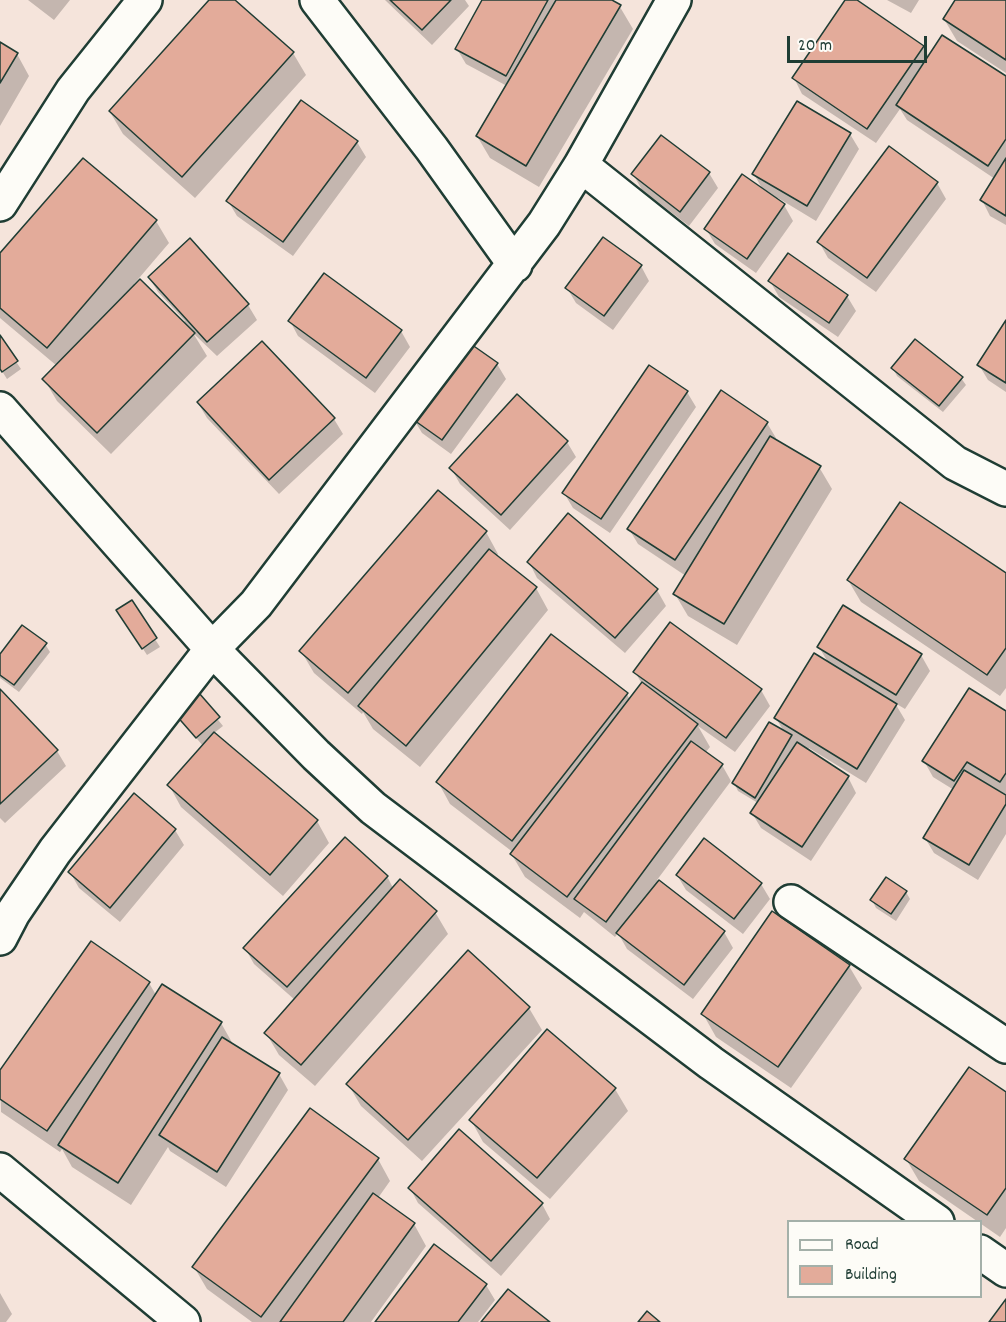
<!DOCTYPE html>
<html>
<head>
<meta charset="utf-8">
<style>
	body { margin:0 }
	#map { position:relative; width:1006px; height:1322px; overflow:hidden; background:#f5e4db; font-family:Dekko,sans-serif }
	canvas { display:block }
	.legend { position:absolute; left:787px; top:1220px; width:195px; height:78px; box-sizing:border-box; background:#fdfcf7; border:2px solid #a4b0a9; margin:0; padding:8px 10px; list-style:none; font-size:18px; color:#1f3d34 }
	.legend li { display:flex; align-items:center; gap:12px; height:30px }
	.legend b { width:30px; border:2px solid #a4b0a9 }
	.scale { position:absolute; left:787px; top:36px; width:140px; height:27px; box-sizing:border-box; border:3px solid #1f3d34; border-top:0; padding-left:8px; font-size:18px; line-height:21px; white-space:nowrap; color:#1f3d34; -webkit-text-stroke:4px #fdfcf7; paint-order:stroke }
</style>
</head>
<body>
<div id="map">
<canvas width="1006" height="1322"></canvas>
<ul class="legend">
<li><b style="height:8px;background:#fdfcf7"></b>Road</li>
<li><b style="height:16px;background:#e3ab9a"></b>Building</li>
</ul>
<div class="scale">20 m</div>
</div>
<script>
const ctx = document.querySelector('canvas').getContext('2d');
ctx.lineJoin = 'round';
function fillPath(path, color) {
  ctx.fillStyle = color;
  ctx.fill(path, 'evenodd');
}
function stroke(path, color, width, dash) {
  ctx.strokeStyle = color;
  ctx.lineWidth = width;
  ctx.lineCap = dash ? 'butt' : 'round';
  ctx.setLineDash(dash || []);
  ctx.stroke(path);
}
const shadow = new Path2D(`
	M28,0H70L54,20Z
	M211,0H233L293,53L306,75L195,198L123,134L110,112Z
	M385,0H465L469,6L432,45Z
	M484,0H609L620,7L633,29L539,187L490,158L477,136L507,86L466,64L457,49Z
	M847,0H854L923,47L929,57L1006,78V225L990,216L982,200L995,179L907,120L900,109L876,143L802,94L794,78Z
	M887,0H919L911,13Z
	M957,0H1006V73L957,41L944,19Z
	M0,44L17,54L29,76L0,126Z
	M850,134L859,149L816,221L778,198L777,201L784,205L793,221L756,273L715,244L706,229L764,192L754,174Z
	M661,137L709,173L718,188L689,226L642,190L633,174Z
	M357,142L366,157L293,256L237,216L228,201Z
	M83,160L156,221L169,243L134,284L136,286L183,323L185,321L158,292L149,277L190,241L248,305L257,320L217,356L193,333L207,356L111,454L57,401L44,379L57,366L0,318V256Z
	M937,183L946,199L876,292L828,258L819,242Z
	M641,266L649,281L613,330L576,303L567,288Z
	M770,281L847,296L856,311L838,337L779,297Z
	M290,321L401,331L410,347L375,393L298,336Z
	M1006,323V392L988,380L979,365Z
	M0,338L21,369L7,379L0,368Z
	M497,364L506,379L451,454L422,433L413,418Z
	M893,368L961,378L966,385L943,412L897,376Z
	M687,392L696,407L610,533L573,508L564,493Z
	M198,403L334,419L343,434L279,494L207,418Z
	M767,423L776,438L774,440L819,467L832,489L737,645L688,616L675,594L686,576L638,544L629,529Z
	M567,442L576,457L510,530L460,484L451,468Z
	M486,532L498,554L496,557L536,588L548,610L420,767L373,729L363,712L362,714L314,673L301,651Z
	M529,562L657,590L666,606L625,653L537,578Z
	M1006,575V688L1000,696L861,602L848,580Z
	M131,602L160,647L147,655L123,618Z
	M45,644L50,652L19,692L0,678V656Z
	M819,647L921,655L930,671L905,709L895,703L905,720L866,783L809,748L807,750L848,777L856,793L811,861L761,828L752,813L758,803L738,791L734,783L784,732L776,718L829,664Z
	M635,672L761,690L770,706L735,752L698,726L710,747L705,753L722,765L731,781L657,880L724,932L733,948L693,999L627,949L618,933L615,937L584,912L580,918L525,877L512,855L514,853L450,804L438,782L627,694L630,700L642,684Z
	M0,692L57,751L66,766L5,823L0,818Z
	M198,695L223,726L214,733L317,821L329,843L283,896L181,807L169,785L203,746L177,715Z
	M1006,712V834L978,880L934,853L925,838L954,790L933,777L924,761Z
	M134,795L175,830L184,845L120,922L79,888L70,872Z
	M677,875L761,884L770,899L743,934L686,890Z
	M387,876L393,888L435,912L448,934L315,1086L279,1055L266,1033L295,1000L254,964L245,948Z
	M906,892L910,899L896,921L876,908L872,900Z
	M849,966L862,988L791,1088L716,1037L703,1014Z
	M149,983L156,995L221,1023L234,1046L279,1074L288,1090L226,1187L170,1151L168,1147L131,1205L72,1167L62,1149L60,1152L1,1112L0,1073Z
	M529,1008L542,1030L422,1161L361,1106L348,1084Z
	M547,1031L615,1089L628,1111L550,1199L483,1142L471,1120Z
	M1006,1094V1228L1000,1237L919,1181L906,1159Z
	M378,1159L390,1181L378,1198L414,1224L426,1246L371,1322H252L207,1289L194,1267Z
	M410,1188L542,1204L550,1219L501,1276L418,1203Z
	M486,1285L495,1300L478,1322H377Z
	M0,1293L12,1314L6,1322H0Z`);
const building = new Path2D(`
	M209,0H235L294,52L182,177L109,111Z
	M390,0H451L422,30Z
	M482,0H548L506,76L455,49Z
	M556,0H612L621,5L526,166L476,136Z
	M845,0H857L924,46L867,129L792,78Z
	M955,0H1006V60L943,19Z
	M942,35L1006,76V139L988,166L896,105Z
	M0,42L18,53L0,83Z
	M301,100L358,141L283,242L226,201Z
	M797,101L851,133L807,206L752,174Z
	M661,135L710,172L680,212L631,174Z
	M889,146L938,182L867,278L817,242Z
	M83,158L157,220L47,348L0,308V253Z
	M1006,158V216L980,200Z
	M742,174L785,204L747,259L704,229Z
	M603,237L642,265L604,316L565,288Z
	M190,238L249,304L207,342L148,277Z
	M788,253L848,295L829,323L768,281Z
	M324,273L402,330L366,378L288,321Z
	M140,279L195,333L97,433L42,379Z
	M1006,320V383L977,365Z
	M0,335L18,361L2,372L0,369Z
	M915,339L963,377L939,406L891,368Z
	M262,341L335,418L269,480L197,402Z
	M468,342L498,363L442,440L411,418Z
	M649,365L688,391L601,519L562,493Z
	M721,390L768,422L675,560L627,529Z
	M517,394L568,441L501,515L449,468Z
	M770,436L821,466L724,624L673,594Z
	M438,490L487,531L348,693L299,651Z
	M900,502L1006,573V648L987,675L847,580Z
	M568,513L658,589L615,638L527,562Z
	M489,549L537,587L406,746L358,706Z
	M132,600L157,638L142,649L116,610Z
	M843,605L922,654L896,695L817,647Z
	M670,622L762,689L726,738L633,672Z
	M22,625L47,643L14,685L0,675V654Z
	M551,634L628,693L512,841L436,782Z
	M814,653L897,704L857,769L774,718Z
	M642,682L698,724L567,897L510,854Z
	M969,688L1006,711V773L1000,782L967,762L954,781L922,761Z
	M0,689L58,750L0,804Z
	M199,693L220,717L196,738L175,714Z
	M769,722L792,735L755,798L732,783Z
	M214,732L318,820L270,875L167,785Z
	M691,741L723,764L606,922L574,899Z
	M797,742L849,776L802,847L750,813Z
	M964,770L1006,795V804L969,865L923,838Z
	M134,793L176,829L110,908L68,872Z
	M345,837L388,876L287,987L243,948Z
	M704,838L762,883L734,919L676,875Z
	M886,877L907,891L891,914L870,900Z
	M400,879L437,911L301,1065L264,1033Z
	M659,880L725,931L684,985L616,933Z
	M772,911L850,965L778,1067L701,1014Z
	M91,941L150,982L47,1131L0,1099V1070Z
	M468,950L530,1007L408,1140L346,1084Z
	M162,984L222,1022L118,1183L58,1145Z
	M547,1029L616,1088L537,1178L469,1120Z
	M222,1037L280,1073L217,1172L159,1135Z
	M969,1067L1006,1092V1188L987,1215L904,1159Z
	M310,1108L379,1158L261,1317L192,1267Z
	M459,1129L543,1203L491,1261L408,1188Z
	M373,1193L415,1223L343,1322H280Z
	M434,1244L487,1284L458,1322H375Z
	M508,1289L550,1322H481Z
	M1006,1299V1322H989Z
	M647,1311L660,1322H638Z`);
const minor = new Path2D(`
	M317,0L432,149L515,265
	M581,165L955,463L1006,489
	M0,204L73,90L145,0
	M0,409L212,649L316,755L373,808L711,1063L937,1222
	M791,902L1006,1046
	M0,938L13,913L55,851L212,649L256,604L544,224L581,165L674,0
	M0,1170L183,1322
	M980,1252L1006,1270`);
fillPath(shadow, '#0003');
fillPath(building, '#e3ab9a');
stroke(building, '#1f3d34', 1.5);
stroke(minor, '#1f3d34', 38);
stroke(minor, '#fdfcf7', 33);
</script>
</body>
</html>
